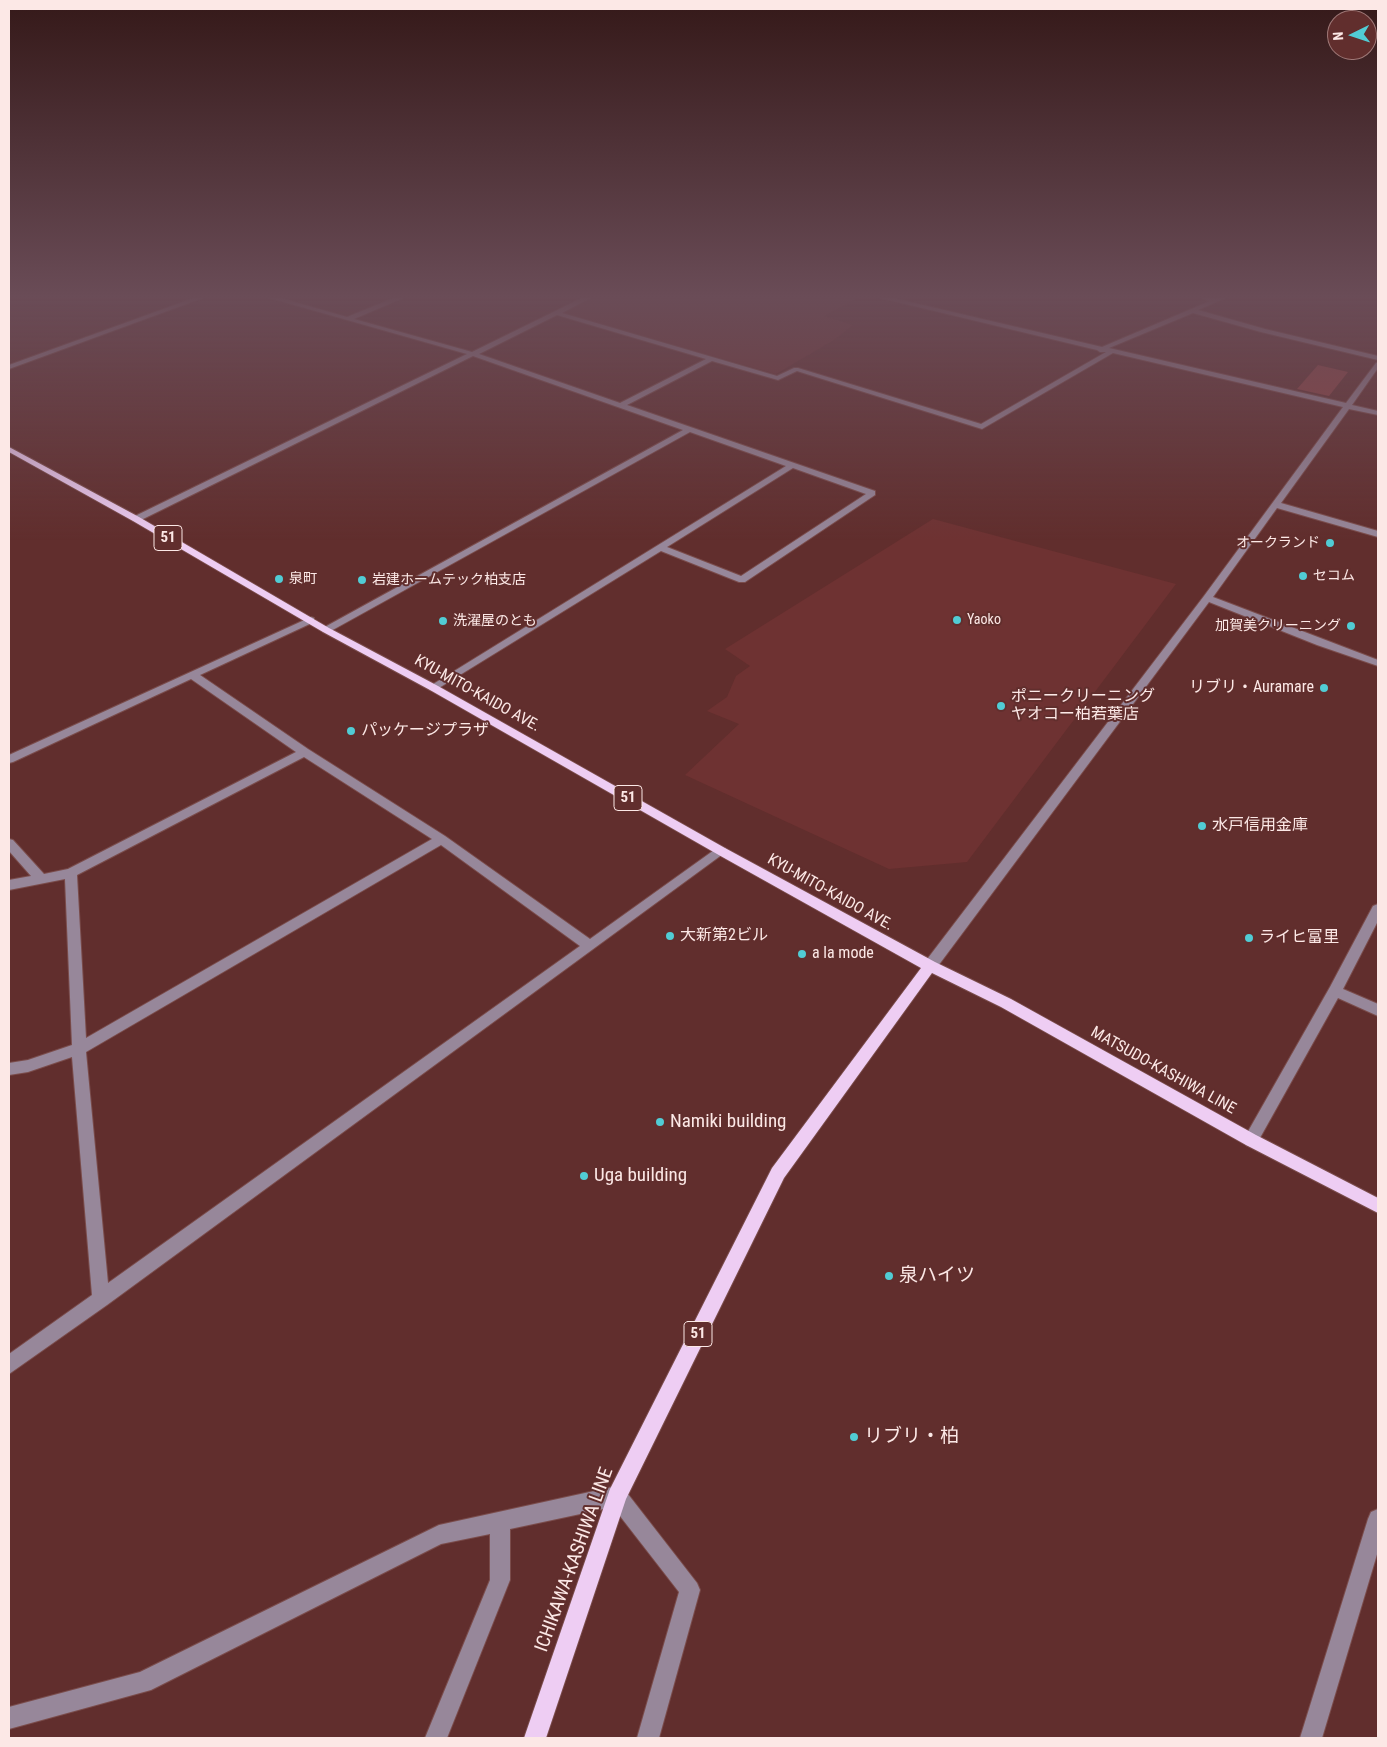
<!DOCTYPE html>
<html>
<head>
<meta charset="utf-8">
<style>
	body { margin:0 }
	#map { position:relative; width:1387px; height:1747px; overflow:hidden; background:#612e2d; font-family:"Roboto Condensed",sans-serif }
	canvas { display:block }
	.frame { position:absolute; inset:0; border:10px solid #fce8e6; pointer-events:none }
	.north { position:absolute; left:1327px; top:10px; width:50px; height:50px; box-sizing:border-box; background:#612e2d; border:1px solid #9f7877; border-radius:50%; rotate:266deg; font-size:14px; font-weight:700; line-height:20px; text-align:center; color:#fce8e6 }
	.north::after { content:''; display:block; margin:auto; width:18px; height:22px; background:#51ccd4; clip-path:polygon(50% 0,100% 100%,50% 72%,0 100%) }
</style>
</head>
<body>
<div id="map">
<canvas width="1387" height="1747"></canvas>
<div class="frame"></div>
<div class="north">N</div>
</div>
<script>
const ctx = document.querySelector('canvas').getContext('2d');
ctx.lineJoin = 'round';
function fillPath(path, color) {
  ctx.fillStyle = color;
  ctx.fill(path, 'evenodd');
}
function stroke(path, color, width, dash) {
  ctx.strokeStyle = color;
  ctx.lineWidth = width;
  ctx.lineCap = dash ? 'butt' : 'round';
  ctx.setLineDash(dash || []);
  ctx.stroke(path);
}
function label(font, color, halo, rows, align = 'center') {
  ctx.font = font + ' "Roboto Condensed","Noto Sans JP",sans-serif';
  ctx.lineWidth = 4;
  ctx.setLineDash([]);
  ctx.textBaseline = 'middle';
  ctx.strokeStyle = halo;
  ctx.fillStyle = color;
  for (const [text, x, y, turn = 0] of rows) {
    ctx.save();
    ctx.translate(x, y);
    ctx.rotate((+turn || 0) * Math.PI / 180);
    ctx.textAlign = isNaN(turn) ? turn : align;
    if (halo) ctx.strokeText(text, 0, 0);
    ctx.fillText(text, 0, 0);
    ctx.restore();
  }
}
const built = new Path2D(`
	M599,295H848L858,298L824,316L853,325L834,340L776,374L561,313Z
	M933,519L1176,584L967,862L889,869L685,775L739,724L707,711L727,697L736,676L750,666L725,649Z`);
const green = new Path2D(`
	M1318,365L1348,372L1329,396L1297,389Z`);
const minor = new Path2D(`
	M202,295H211L9,369V365Z
	M259,295H270L347,317L401,295H410L354,319L472,352L588,295H596L562,313L777,376L794,368H798L981,424L1106,352H1100L1097,350L868,295H880L1102,347L1210,301L1194,295H1204L1215,299L1223,295H1232L1198,310L1265,329L1378,356V360L1261,332L1193,313L1109,348L1346,403L1376,363L1378,362V368L1352,405L1378,411V415L1349,409L1281,503L1378,531V537L1277,508L1213,597L1378,660V666L1317,645L1209,602L935,970L930,971L925,970L923,966L925,962L1204,596L1343,407L1113,353L982,429L797,371L778,380L712,361L627,405L875,491V495L745,582H739L661,551L434,691L430,690L429,688L430,686L786,466L690,432L329,632H323V628L683,430L473,356L139,521H133V517L467,354ZM557,315L706,359L620,403L479,354ZM793,468L866,494L741,576L667,547Z
	M311,617L314,618V622L200,675L308,749L445,836L590,939L717,848H725L727,851L107,1305L9,1374V1354L92,1295L72,1057L28,1072L9,1075V1063L28,1060L72,1045L65,879L9,890V880L31,876L9,851V839L13,840L44,874L68,869L296,752L191,679L13,762L9,763V755ZM304,757L432,839L86,1038L77,875ZM441,845L580,946L108,1283L86,1052Z
	M1378,904V921L1343,989L1378,1004V1016L1338,998L1256,1145L1251,1147L1246,1145L1243,1140L1246,1135L1330,987L1373,906Z
	M617,1486L624,1489L697,1583L700,1590L659,1738H637L679,1592L613,1507L510,1529V1580L447,1738H425L490,1580V1534L441,1544L151,1690L9,1729V1707L140,1672L439,1525Z
	M1378,1509V1551L1322,1738H1300L1368,1519L1371,1512Z`);
const major = new Path2D(`
	M9,447L139,517L329,628L438,686L725,848L935,962L1011,999L1256,1135L1378,1198V1213L1246,1145L1001,1007L932,973L784,1178L626,1499L546,1738H524L610,1489L772,1168L921,968L717,854L430,690L323,632L133,521L9,452Z`);
const markers = [
	[1330,543,5,"#51ccd4"],
	[1303,576,5,"#51ccd4"],
	[279,579,5,"#51ccd4"],
	[362,580,5,"#51ccd4"],
	[957,620,5,"#51ccd4"],
	[443,621,5,"#51ccd4"],
	[1351,626,5,"#51ccd4"],
	[1324,688,5,"#51ccd4"],
	[1001,706,5,"#51ccd4"],
	[351,731,5,"#51ccd4"],
	[1202,826,5,"#51ccd4"],
	[670,936,5,"#51ccd4"],
	[1249,938,5,"#51ccd4"],
	[802,954,5,"#51ccd4"],
	[660,1122,5,"#51ccd4"],
	[584,1176,5,"#51ccd4"],
	[889,1276,5,"#51ccd4"],
	[854,1437,5,"#51ccd4"]
];
const farPoinames = [
	["オークランド",1320,543,"right"],
	["セコム",1313,576],
	["泉町",289,579],
	["岩建ホームテック柏支店",372,580],
	["Yaoko",967,620],
	["洗濯屋のとも",453,621],
	["加賀美クリーニング",1341,626,"right"]
];
const shields = [
	[168,538,28],
	[628,798,28],
	[698,1334,28]
];
const shieldNames = [
	["51",168,538],
	["51",628,798],
	["51",698,1334]
];
const poiNames = [
	["リブリ・Auramare",1314,688,"right"],
	["ポニークリーニング",1011,697],
	["ヤオコー柏若葉店",1011,715],
	["パッケージプラザ",361,731],
	["水戸信用金庫",1212,826],
	["大新第2ビル",680,936],
	["ライヒ富里",1259,938],
	["a la mode",812,954]
];
const streetNames = [
	["KYU-MITO-KAIDO AVE.",477,694,29],
	["KYU-MITO-KAIDO AVE.",830,893,29],
	["MATSUDO-KASHIWA LINE",1163,1071,29]
];
const nearPoinames = [
	["Namiki building",670,1122],
	["Uga building",594,1176],
	["泉ハイツ",899,1276],
	["リブリ・柏",864,1437]
];
const nearStreetnames = [
	["ICHIKAWA-KASHIWA LINE",575,1560,-70]
];
fillPath(built, '#6e3232');
fillPath(green, '#904141');
stroke(minor, '#7a4c4b', 2);
stroke(major, '#7a4c4b', 2);
fillPath(minor, '#97879a');
fillPath(major, '#eecdf3');
const sky = ctx.createLinearGradient(0, 0, 0, 540);
sky.addColorStop(0, '#351919');
sky.addColorStop(0.55, '#6a4c57');
sky.addColorStop(1, '#6a4c5700');
ctx.fillStyle = sky;
ctx.fillRect(0, 0, 1387, 540);
for (const [x, y, r, color] of markers) {
  const dot = new Path2D();
  dot.arc(x, y, r, 0, 2 * Math.PI);
  ctx.fillStyle = color;
  ctx.fill(dot);
  stroke(dot, '#612e2d', 2);
}
label('14px', '#fce8e6', '#612e2d', farPoinames, 'left');
for (const [x, y, w] of shields) {
  const box = new Path2D();
  box.roundRect(x - w / 2, y - 12.5, w, 25, 4);
  ctx.fillStyle = '#612e2d';
  ctx.fill(box);
  stroke(box, '#fce8e6', 1);
}
label('bold 15px', '#fce8e6', null, shieldNames);
label('16px', '#fce8e6', '#612e2d', poiNames, 'left');
label('16px', '#fce8e6', '#612e2d', streetNames);
label('19px', '#fce8e6', '#612e2d', nearPoinames, 'left');
label('19px', '#fce8e6', '#612e2d', nearStreetnames);
</script>
</body>
</html>
